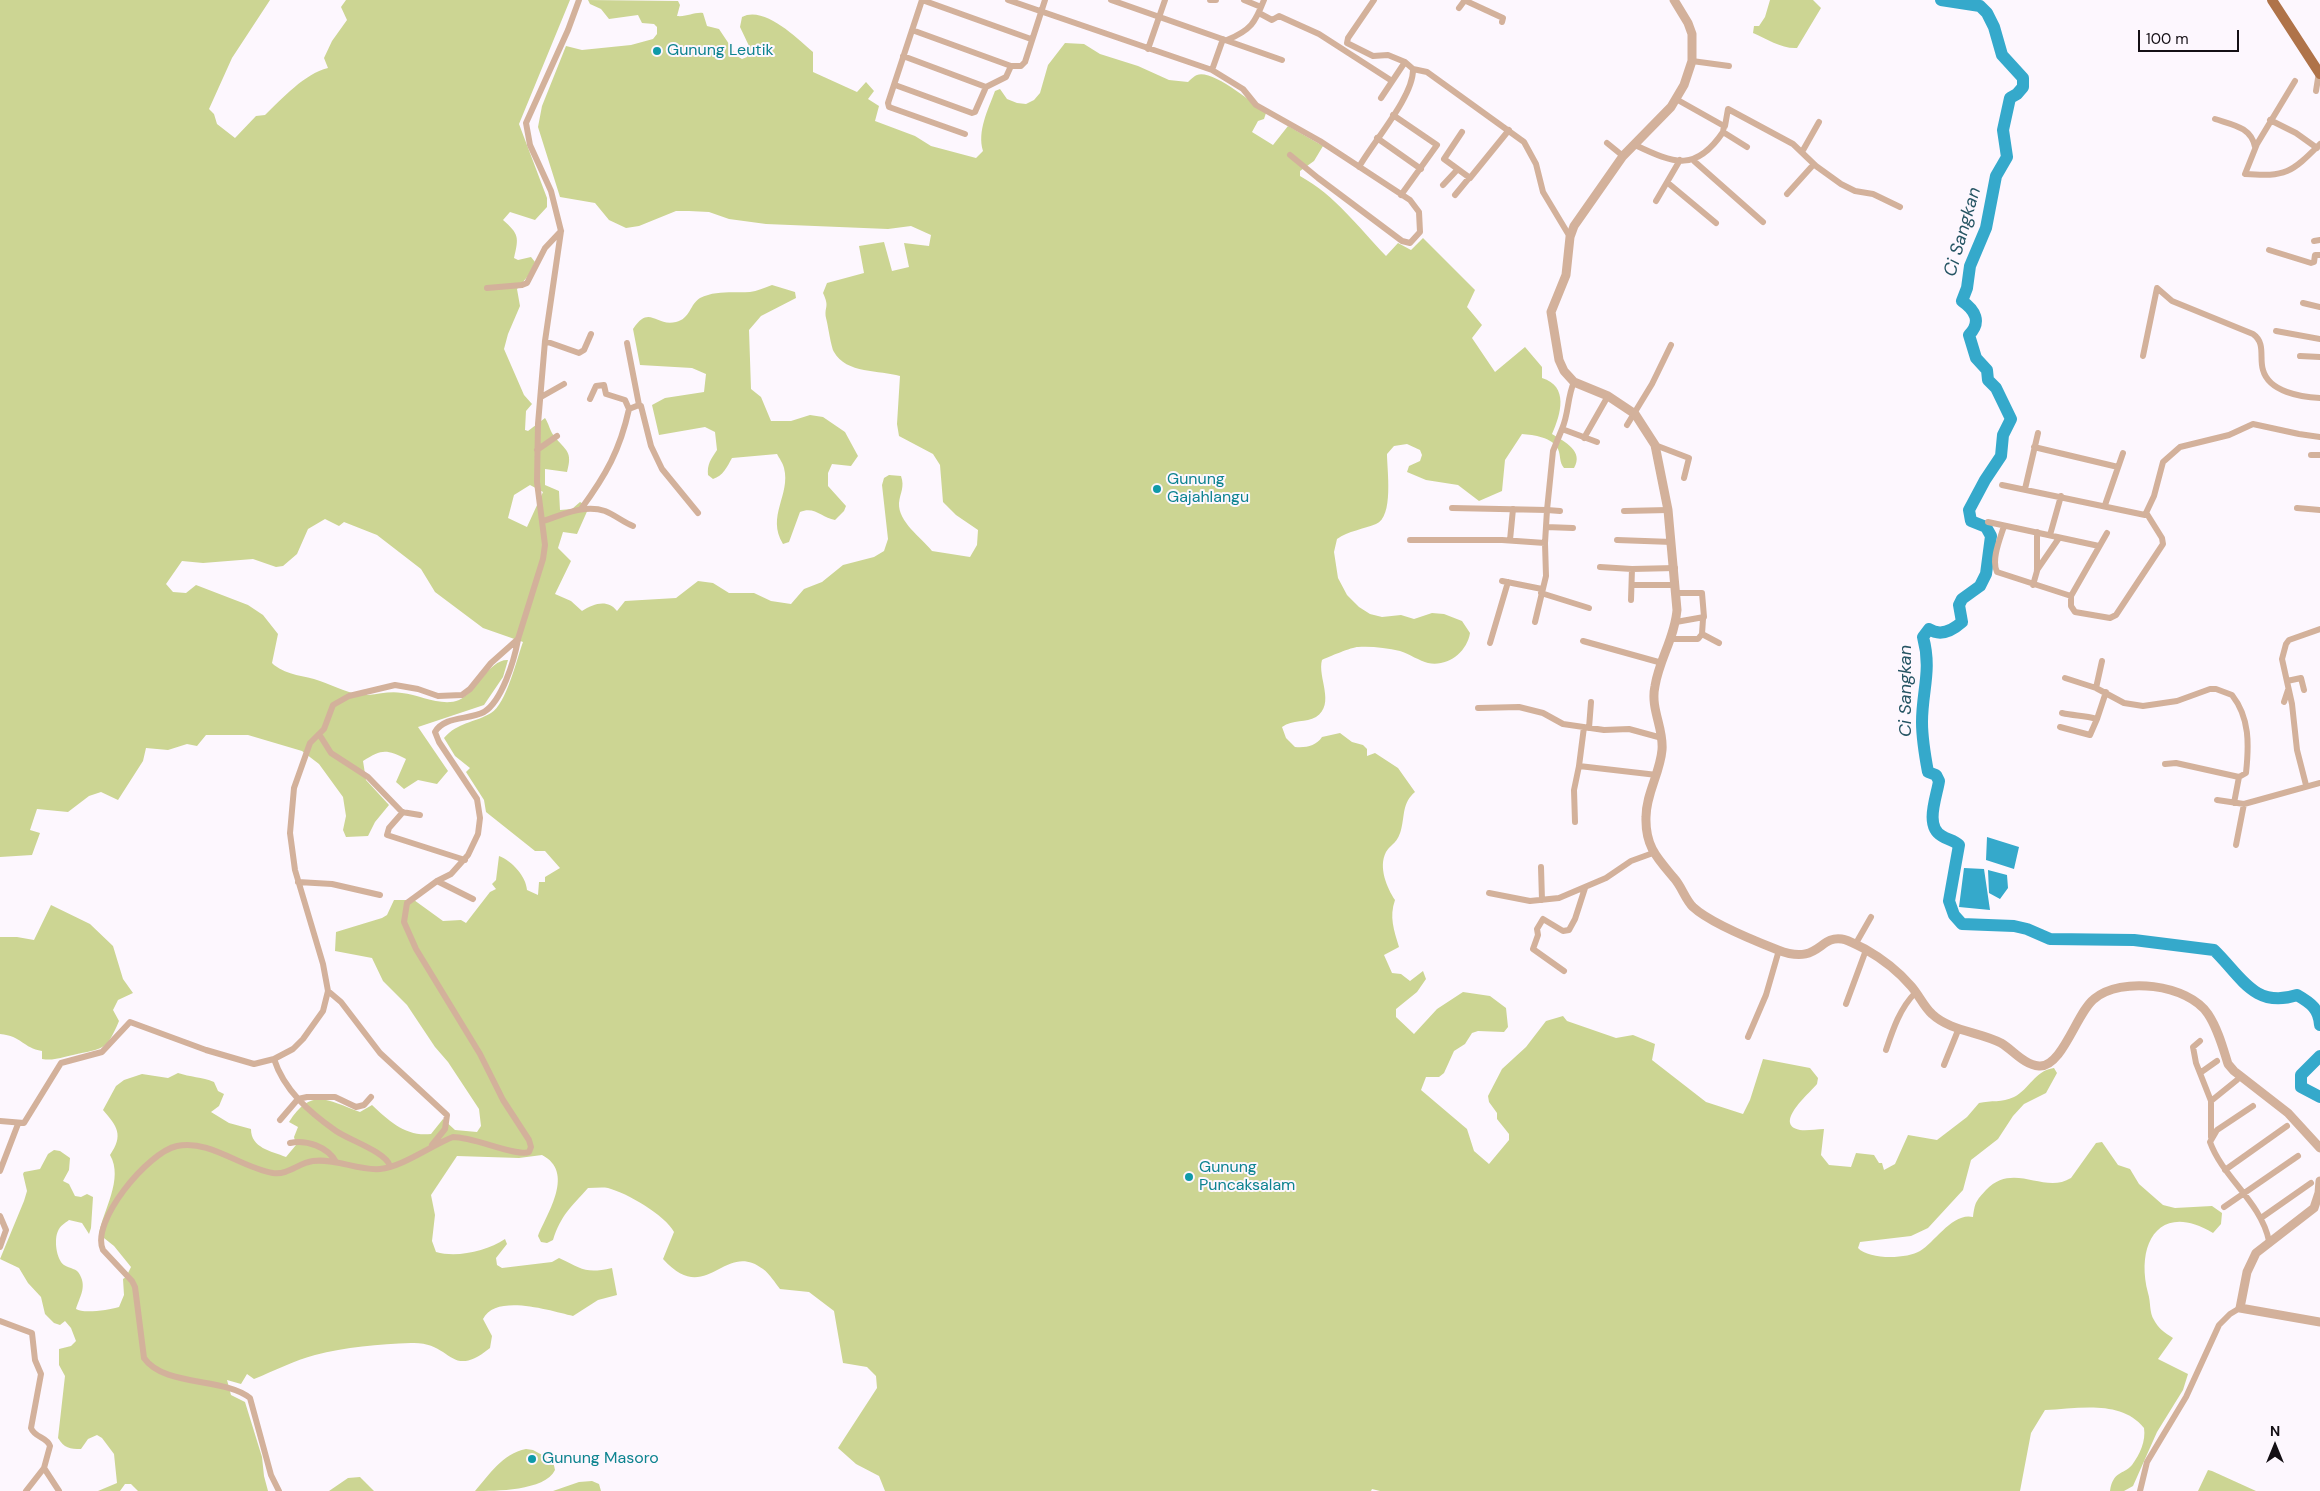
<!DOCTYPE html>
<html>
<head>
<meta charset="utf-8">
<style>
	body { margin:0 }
	#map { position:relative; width:2320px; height:1491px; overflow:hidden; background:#fdf7fe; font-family:"DM Sans",sans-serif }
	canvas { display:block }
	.north { position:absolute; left:2250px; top:1421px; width:50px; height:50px; -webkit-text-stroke:4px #fdf7fe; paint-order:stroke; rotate:0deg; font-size:14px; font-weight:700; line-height:20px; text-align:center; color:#140f15 }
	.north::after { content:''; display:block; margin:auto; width:18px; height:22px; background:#140f15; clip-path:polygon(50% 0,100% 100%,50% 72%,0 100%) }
	.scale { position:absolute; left:2138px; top:30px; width:101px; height:22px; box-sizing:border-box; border:2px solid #140f15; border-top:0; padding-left:6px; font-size:15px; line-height:18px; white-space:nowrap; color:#140f15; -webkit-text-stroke:4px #fdf7fe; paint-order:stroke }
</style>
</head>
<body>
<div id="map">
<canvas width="2320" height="1491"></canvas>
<div class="north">N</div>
<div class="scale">100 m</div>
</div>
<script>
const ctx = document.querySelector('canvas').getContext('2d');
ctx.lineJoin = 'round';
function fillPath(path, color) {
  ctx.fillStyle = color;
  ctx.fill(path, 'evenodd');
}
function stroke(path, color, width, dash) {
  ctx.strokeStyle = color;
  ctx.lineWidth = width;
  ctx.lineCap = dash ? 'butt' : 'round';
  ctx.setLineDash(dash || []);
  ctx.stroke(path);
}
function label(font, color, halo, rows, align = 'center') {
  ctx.font = font + ' "DM Sans",sans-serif';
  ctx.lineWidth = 4;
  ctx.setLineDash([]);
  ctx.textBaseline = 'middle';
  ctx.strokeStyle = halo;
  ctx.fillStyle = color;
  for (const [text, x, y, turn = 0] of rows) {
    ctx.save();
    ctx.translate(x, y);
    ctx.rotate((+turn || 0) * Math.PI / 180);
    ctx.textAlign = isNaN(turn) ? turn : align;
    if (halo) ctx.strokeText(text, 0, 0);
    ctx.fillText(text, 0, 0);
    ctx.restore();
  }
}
const green = new Path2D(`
	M0,0H270L232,58L209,109L214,114L217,124L235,138L256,116L265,115C283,98 304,74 328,68L324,58L332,41L347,20L341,7L346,0H570L519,124L547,198V207L535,220L510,212L503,220C519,234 519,237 514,258L518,260L531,257L535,262L528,276L517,289L520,306L508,334L504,349L524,395L532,404L526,411L525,430L528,431L545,418C549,424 550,431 554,436C566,451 573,451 567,472L545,469V485L559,491L560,510L572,509L580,502L589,507L577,534L563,532L558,548L571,561L555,594L571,601L582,611C594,603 608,599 617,611L625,601L676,598L698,581L713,583L729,593H754L771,601L791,604L804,589L822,582L843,565L874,557L884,551L888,539L882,485L884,478L889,475L901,476C905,487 900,493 899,503C898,522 921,537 932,551L970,557L977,545L978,530L956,515L943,502L940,465L933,454L899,436L897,424L900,376C880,370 846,374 834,352C831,347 828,325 826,318C824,306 830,308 823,293L827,283L864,273L859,246L884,242L892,271L909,267L904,243L929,246L931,235L911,226L888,229L766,224L729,219L709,212L689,211H676L639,226L626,228L609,220L595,203L560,197L538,127L542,106L566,46L582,50L631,45L653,39L657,34V27L654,24L642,23L638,15L609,19L601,9L590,4L588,0L678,1L680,5L677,16C687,17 694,12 703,13L707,26L719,29L737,56L742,59L747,57L750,48L740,27L742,17C764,5 798,39 813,52V72L857,92L866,82L874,91L868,99L879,106L875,121L915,136L931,146L976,158L983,151C977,131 988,110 995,91L1000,89L1007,99L1017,103L1026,104L1034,100L1040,93L1048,65L1065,43L1084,44L1100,54L1138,66L1169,80L1188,82C1190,80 1194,76 1197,75C1212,69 1253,103 1266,113L1264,119L1258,121L1252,132L1273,145L1288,126L1323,146L1314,161L1300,171V176C1336,196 1358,227 1386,256L1398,243L1411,250L1423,238L1475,290L1467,307L1482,325L1472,338L1495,372L1525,347L1542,367V378C1569,386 1561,414 1552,434C1565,442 1584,451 1574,468H1564C1559,462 1561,456 1558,449C1552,437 1534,435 1522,434L1505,460L1502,491L1479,501L1458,485L1426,480L1407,472L1409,466L1420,461L1422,455L1420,450L1407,444L1394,446L1387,454C1387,470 1394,517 1376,524C1364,529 1348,531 1337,539L1334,552L1338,578L1347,595L1359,607L1370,614L1382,617L1401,615L1414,619L1432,613L1444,614L1462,621L1470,633C1467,652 1448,667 1428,663C1420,661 1409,654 1400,651C1387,648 1371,646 1358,647C1352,647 1328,657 1322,660C1317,677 1336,704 1316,717C1306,723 1293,719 1282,727L1286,738L1295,747C1306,748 1316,746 1322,737L1340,733L1352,742L1363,745L1367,749V756L1375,753L1398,768L1415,792C1402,803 1405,815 1401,830C1397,844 1392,843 1386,852C1378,867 1387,888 1395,900C1389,917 1394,930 1399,947L1384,955L1392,973L1401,974L1410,981L1423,971L1426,979L1417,992L1396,1009V1017L1414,1034L1437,1009L1463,992L1490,996L1506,1008L1508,1027L1504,1032L1478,1031L1472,1033L1465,1044L1454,1051L1444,1073L1439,1077H1426L1421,1090L1467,1129L1474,1151L1489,1164L1509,1140V1134L1497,1119V1113L1489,1102L1488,1096L1502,1069L1526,1047L1546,1021L1563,1016L1567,1021L1616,1038L1633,1035L1655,1044L1652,1060L1706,1102L1743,1114L1750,1100L1763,1059L1810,1068L1818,1078L1817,1084C1811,1092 1772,1124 1800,1130C1808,1131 1816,1129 1824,1129L1821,1155L1829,1165L1851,1167L1856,1153L1874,1155L1879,1163H1882L1884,1170L1895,1164L1908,1135L1937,1140L1967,1117L1979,1103C1991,1100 2002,1103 2014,1097C2030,1089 2034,1071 2054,1068L2057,1073L2046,1093L2024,1104L2013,1116L1998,1139L1971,1160L1963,1190L1928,1228L1911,1236L1860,1242L1858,1248C1869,1260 1907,1259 1920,1251C1935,1242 1953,1212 1973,1217C1975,1202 1976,1201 1986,1190C2014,1161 2044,1195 2071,1178L2096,1143L2102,1142L2118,1165L2130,1169L2139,1184L2163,1205L2175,1208L2212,1206L2222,1213L2221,1224L2213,1233C2160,1201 2135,1243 2148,1293C2151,1302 2149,1312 2154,1320C2158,1328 2165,1333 2173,1338L2158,1359L2188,1374L2183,1390L2157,1432L2133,1486L2124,1491H2110C2113,1471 2123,1475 2132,1465C2140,1454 2146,1441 2144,1428C2121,1399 2077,1409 2045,1410L2031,1433L2020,1491H1380L1372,1489L1371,1491H885L879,1476L856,1464L838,1448L877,1388L876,1376L867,1367L843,1363L834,1311L809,1292L780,1289C775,1283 770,1274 763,1269C724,1239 707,1308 663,1259L674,1232C665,1215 627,1193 608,1188C602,1187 595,1188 588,1188C571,1207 561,1215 553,1240L547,1243L541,1242L538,1236C548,1212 575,1172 542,1155L519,1158L457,1156L431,1195L435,1215L432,1241L436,1252C457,1258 487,1251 505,1239L507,1244L496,1258L497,1265L502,1268L552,1262L559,1258C583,1269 585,1274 612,1268L617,1295L598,1300L573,1316C551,1311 496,1293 483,1319L492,1336L490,1348C449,1381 453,1341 411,1343C379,1344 345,1347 315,1355C295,1360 274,1371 254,1379L247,1374L241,1384L227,1380L231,1395L245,1402L262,1457L264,1476L268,1491H138L131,1484H125L120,1491H98L117,1483L114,1454L102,1438L97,1435L88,1439L81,1449C70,1449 64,1448 58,1438L65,1376L59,1365V1349L71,1346L76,1341L71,1328L65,1321L60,1325L54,1323L45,1314L41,1297L28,1283L19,1268L0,1259L24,1201L27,1191L23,1174L24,1172L40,1169L48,1154L54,1150L60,1151L70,1158L69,1170L63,1181L69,1184L75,1196L81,1197L87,1194L93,1197L91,1228L89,1234L82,1223L69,1220C65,1223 60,1226 58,1231C54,1239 56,1259 64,1265C70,1269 77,1268 80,1275C87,1288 79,1298 76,1309C83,1314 109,1310 119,1307L124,1295L123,1279L126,1277L131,1267L114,1246L99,1234C103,1210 124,1179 110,1155C124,1135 117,1126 103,1110L116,1086L124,1080L142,1074L168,1078L178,1073C190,1077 202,1077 214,1082L218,1091L224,1094L219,1106L211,1112L229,1123L251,1129C251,1148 271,1151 286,1157L296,1145L294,1137L298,1127L289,1122C312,1086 328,1101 360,1112L372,1105C389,1121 406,1137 431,1134L443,1119L455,1130L477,1132L481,1126L479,1109L448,1062L435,1047L407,1005L383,981L372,958L335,951L336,932L382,918L387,915L394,900H414L443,921L461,920L466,923L490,892L496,889L492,884L496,880L499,856C512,861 526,876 527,890L538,895L539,882H545V877L560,868L545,851H535L486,812L484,800L466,772L470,768L455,756L444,738C458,722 474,723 491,713C506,705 517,658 523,642L483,628L435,592L421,569L377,535L344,522L339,526L325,519L308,529L297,554L283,566L276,567L253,559L203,563L182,561L166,584L173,592L186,593L196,585L248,605L263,615L278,634L272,663L274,665C288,676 304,675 320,681C335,686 352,696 368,695C380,694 390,691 402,693C420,695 442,707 459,700C477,692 489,659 508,660L503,677L484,705L418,727L448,771L437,784L418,780L404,789L396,782L406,759C386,749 382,749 363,761L366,780L389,805L375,822L368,836L346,837L343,830L346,816L343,797L319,764L302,751L248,735H206L197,746L187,744L168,750L146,748L143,761L118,800L101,792L89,796L68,812L37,809L30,830L40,833L32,855L0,857ZM530,485L543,492L527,527L508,518L514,495Z
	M1770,0H1813L1821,8L1797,48C1782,49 1767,39 1753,33L1754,26H1759L1765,17Z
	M772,285L795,292L796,298L761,316L749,330L751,389L761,397L771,421H791L810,415L823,417L845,432L858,456L851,466L832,464L828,473V486L846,506L844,511L835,520C822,518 815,506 800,512L789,542L783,544C766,516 791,495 784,468C783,463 779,458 777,454L732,458C727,467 723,476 713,479L708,475C707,464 711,459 717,450L715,432L705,427L659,435L652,405L665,398L704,392L706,374L692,368L640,365L633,329C650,304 655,327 676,322C690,319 690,304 700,298C716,290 733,293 750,292C757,291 764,288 772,285Z
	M51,905L90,924L113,946L123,979L133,993L118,1000L113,1010L119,1021C106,1052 103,1048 73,1055C61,1057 55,1061 42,1059V1051C23,1048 22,1036 0,1034V937H17L34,940Z
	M526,1449L533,1450L553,1461L555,1470C545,1491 495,1491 475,1491C490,1474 502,1454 526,1449Z
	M2208,1470L2212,1471L2256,1491H2198Z
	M360,1477L374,1491H329L348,1478Z
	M592,1481L599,1484L601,1491H553L579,1482Z`);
const water = new Path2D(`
	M1987,837L2019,847L2014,869L1986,860Z
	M1964,868L1984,869L1990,910L1959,907Z
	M1988,870L2007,875L2008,888L2000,899L1989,893Z`);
const river = new Path2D(`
	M1941,0L1980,6L1987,13L1994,27L2002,55L2023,78V87L2017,94L2010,98L2003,130L2007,157L1996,176L1986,228L1970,266L1967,288L1962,301C1975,310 1982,322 1969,335L1976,358L1987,370L1988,380L1996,388L2011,419L2003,435L2001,456L1985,480L1969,510L1971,521L1986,527L1991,536L1986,574L1980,586L1962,599L1959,605L1962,622C1953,630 1941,637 1929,629L1923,637C1932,670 1922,691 1922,722C1922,739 1925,756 1928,772L1936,775L1939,781C1937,796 1924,826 1942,836C1948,840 1954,840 1959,845L1949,901L1954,915L1962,924L2014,926L2027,929L2050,939L2134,940L2214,950C2241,976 2254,1009 2297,995C2311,1003 2319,1009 2320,1025
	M2320,1056L2301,1075V1087L2320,1097`);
const minor = new Path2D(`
	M922,0L888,103L889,107L965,134
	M922,0L1031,39
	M1008,0L1212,70L1243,89L1256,105L1320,141L1410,200L1419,212L1420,232L1410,243L1402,241L1318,178L1290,155
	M1111,0L1282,60
	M1210,0H1216
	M1244,0L1261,7
	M1374,0L1348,38L1347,43L1373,56L1388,55L1405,62L1413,69
	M1464,0L1503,18L1502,22
	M1459,8L1465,0
	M1259,13L1272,20L1279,16L1319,34L1392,81
	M912,30L1011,66H1021L1025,62L1045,0
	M1227,40C1251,30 1255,23 1264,0
	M1148,49L1165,0
	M903,56L986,87
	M1692,61L1729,66
	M1212,70L1223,39
	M2295,81L2257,144L2245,174C2286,177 2291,173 2320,144
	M895,85L972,113L975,112L986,87
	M986,87L1006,77L1011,66
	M2316,91L2319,72
	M1381,98L1405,62
	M1676,99L1724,126L1723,132L1747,147
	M1393,115L1437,145L1401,195
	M2215,119C2233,125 2251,127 2255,147
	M2270,120L2296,133L2317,148
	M1725,126L1728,109L1793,144L1816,166L1841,184L1855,191L1873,194L1900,207
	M1462,132L1444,159L1470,178L1509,130
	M1377,138L1421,169
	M1607,143L1623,156
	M1635,145C1675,164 1696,172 1723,132
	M1802,152L1819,122
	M1694,161L1763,222
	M1359,167C1373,142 1414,96 1413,69L1427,72L1524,142L1536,164L1543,192L1570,237
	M1668,183L1716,223
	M1443,185L1457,170
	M1787,194L1814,164
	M1455,195L1469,178
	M1656,201L1680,160
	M2314,241L2320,240
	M2269,250L2311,263L2314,262L2315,255H2320
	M487,288L522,285L527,283L545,248L561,231
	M2303,303L2320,307
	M2276,331L2320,339
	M545,341L579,353L584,350L591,334
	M627,343L639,405L641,406L651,446L662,469L698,513
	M2143,356L2157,288L2172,301L2253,334C2266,343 2259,358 2263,370C2269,392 2301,397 2320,398
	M2300,356L2320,357
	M1574,382C1567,398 1569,413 1562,429L1597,442
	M541,397L564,384
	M590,399L596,386L604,385L606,394L625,400L629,409L639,405
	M1627,425L1652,384L1671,345
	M1584,438L1608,396
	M1655,445L1689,458L1684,478
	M2034,447L2118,467
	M537,450L557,436
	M2311,455H2320
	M2002,485L2145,515L2154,496L2163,462L2180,447L2229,435L2253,424L2299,434L2320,437
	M2025,489L2038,433
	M2105,505L2123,453
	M1452,508L1547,510L1553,451L1562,429
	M2297,508L2320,510
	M581,509C606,475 620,450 629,409
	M1624,511L1668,510
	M543,521C562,515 584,504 605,511C615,515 623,522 633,526
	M1988,522L2099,546
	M2004,526C2000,539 1991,560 1997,572L2071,596
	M1546,527L1573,528
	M2107,533L2071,596V606L2075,612L2110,618L2116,615L2163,544L2162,538L2147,514
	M2050,535L2061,496
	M1410,540H1502L1545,543
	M1510,540L1513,509
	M1617,540L1672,542
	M1600,567L1632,569L1675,568
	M2037,570L2059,538
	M1502,581L1542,589
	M1635,585H1676
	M2033,585L2037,571V532
	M1541,593L1589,608
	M1631,600L1632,569
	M1535,622L1546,576L1545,543L1547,510L1560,511
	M1676,622L1704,617L1702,593H1677
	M1702,634L1719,643
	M1671,639H1698L1702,634L1703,619
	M1583,641L1662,663
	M1490,643L1508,582
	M2065,678L2096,688L2124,703L2143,706L2177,701L2210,689H2216L2232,695C2250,718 2249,745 2246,773L2239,777
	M2287,681L2301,678L2304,690
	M2096,688L2102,661
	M2284,702L2288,690
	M1478,708L1519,707L1543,713L1563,724L1604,730L1629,729L1662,738
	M2062,713C2075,716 2084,715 2097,719L2106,692
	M1584,727L1579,766L1657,775
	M2060,727L2090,735L2097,719
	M1589,728L1591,702
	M319,734L331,753L368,777L402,812L420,815
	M2165,764L2176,763L2239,777L2234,803
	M2306,785L2297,750L2292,704L2282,659L2286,644L2289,640L2320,629
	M2217,800L2244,804L2320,783
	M403,812L389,828L387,835L465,860
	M1575,822L1574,790L1579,766
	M2236,845L2244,804
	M1541,867L1542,900
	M437,881L473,899
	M298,882L332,884L380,895
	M1489,893L1530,901L1559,898L1606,878L1631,861L1653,853
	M1855,945L1871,917
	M1564,971L1533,949L1538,935L1537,929L1543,919L1563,931L1569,930L1575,919L1585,888
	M328,991L341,1002L380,1053L447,1115L445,1129L432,1145
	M1846,1004L1866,950
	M1748,1037L1766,995L1779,950
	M2200,1041L2193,1047L2196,1063L2211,1101
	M1886,1050C1893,1029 1900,1008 1916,992
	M274,1059C284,1090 309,1112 336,1131C349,1140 386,1152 390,1166
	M1944,1065L1959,1028
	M2200,1073L2217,1061
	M2253,1106L2217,1130L2210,1142C2223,1178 2261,1202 2269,1241
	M280,1120L298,1099L307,1097H335L356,1107L364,1105L371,1097
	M0,1121L24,1123L61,1063L102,1052L130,1022L206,1050L254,1064L274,1059L293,1049L303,1039L323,1011L328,991L323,964L295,870L290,833L294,788L310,743L324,729L333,705L349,696L395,685L418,689L438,696L462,695L470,689L491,663L518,639L543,559L545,545L537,482L538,424L545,341L561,231L551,191L530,145L526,123L568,30L579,0
	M2211,1137V1101L2237,1080
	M290,1143C306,1139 328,1147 336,1162
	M2225,1170L2287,1126
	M0,1171L18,1124
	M2224,1207L2298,1156
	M0,1216L6,1230L0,1247
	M2261,1218L2311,1183
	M0,1321L32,1333L35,1360L41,1374L31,1428C35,1438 47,1437 50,1446L44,1468L26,1491
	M44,1468L59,1491
	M279,1491L271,1475L250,1398C224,1377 164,1387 144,1358L135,1287L132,1281L103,1250C90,1222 148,1152 177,1146C210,1139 241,1168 273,1173C289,1175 298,1163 313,1161C336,1158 358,1171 380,1169C402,1167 432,1145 453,1137C474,1137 517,1157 529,1152L531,1147L529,1140L503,1100L480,1054L416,949L404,922L407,903L437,881L451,874L468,855L478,834L480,818L477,799L439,742L435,732C444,716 469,720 484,712C502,701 514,661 518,640
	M2140,1491L2147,1462L2186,1397L2219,1325L2230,1314L2240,1308`);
const tertiary = new Path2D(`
	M1674,0L1688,23L1692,34V61L1684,85L1671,107L1623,156L1574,226L1570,237L1566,275L1551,312L1559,360L1564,371L1574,382L1608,396L1635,414L1655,445L1668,510L1677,610C1675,637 1659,660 1655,686C1650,709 1664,728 1662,750C1660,773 1646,794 1646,817C1645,846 1657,858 1674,878C1682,887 1685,899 1693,907C1710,923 1755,941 1778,950C1819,966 1819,935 1842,939C1849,940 1858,946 1865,949C1881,958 1899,972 1911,986C1919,995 1924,1007 1932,1014C1950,1031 1980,1032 2001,1043C2013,1050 2024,1065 2039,1066C2062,1068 2077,1012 2094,999C2121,976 2188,984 2208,1014C2218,1029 2223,1048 2228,1064L2234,1071L2288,1113L2320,1148
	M2320,1181L2319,1193L2314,1208L2256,1253L2247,1272L2240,1308L2320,1322`);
const primary = new Path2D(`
	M2272,0L2320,74`);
const markers = [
	[657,51,5,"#0f9aa8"],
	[1157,489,5,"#0f9aa8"],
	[1189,1177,5,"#0f9aa8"],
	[532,1459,5,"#0f9aa8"]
];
const cultureNames = [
	["Gunung Leutik",667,51],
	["Gunung",1167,480],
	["Gajahlangu",1167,498],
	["Gunung",1199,1168],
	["Puncaksalam",1199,1186],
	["Gunung Masoro",542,1459]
];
const waterNames = [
	["Ci Sangkan",1963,232,-74],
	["Ci Sangkan",1906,691,-90]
];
fillPath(green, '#ccd593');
fillPath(water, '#35a9cb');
stroke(river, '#35a9cb', 12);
stroke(minor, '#d3b19b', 6);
stroke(tertiary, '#d3b19b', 9);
stroke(primary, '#af7349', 10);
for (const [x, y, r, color] of markers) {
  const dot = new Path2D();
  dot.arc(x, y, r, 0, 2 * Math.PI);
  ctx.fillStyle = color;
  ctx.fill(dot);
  stroke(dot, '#fdf7fe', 2);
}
label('16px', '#0d838f', '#fdf7fe', cultureNames, 'left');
label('italic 18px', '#255463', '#fdf7fe', waterNames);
</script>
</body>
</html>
